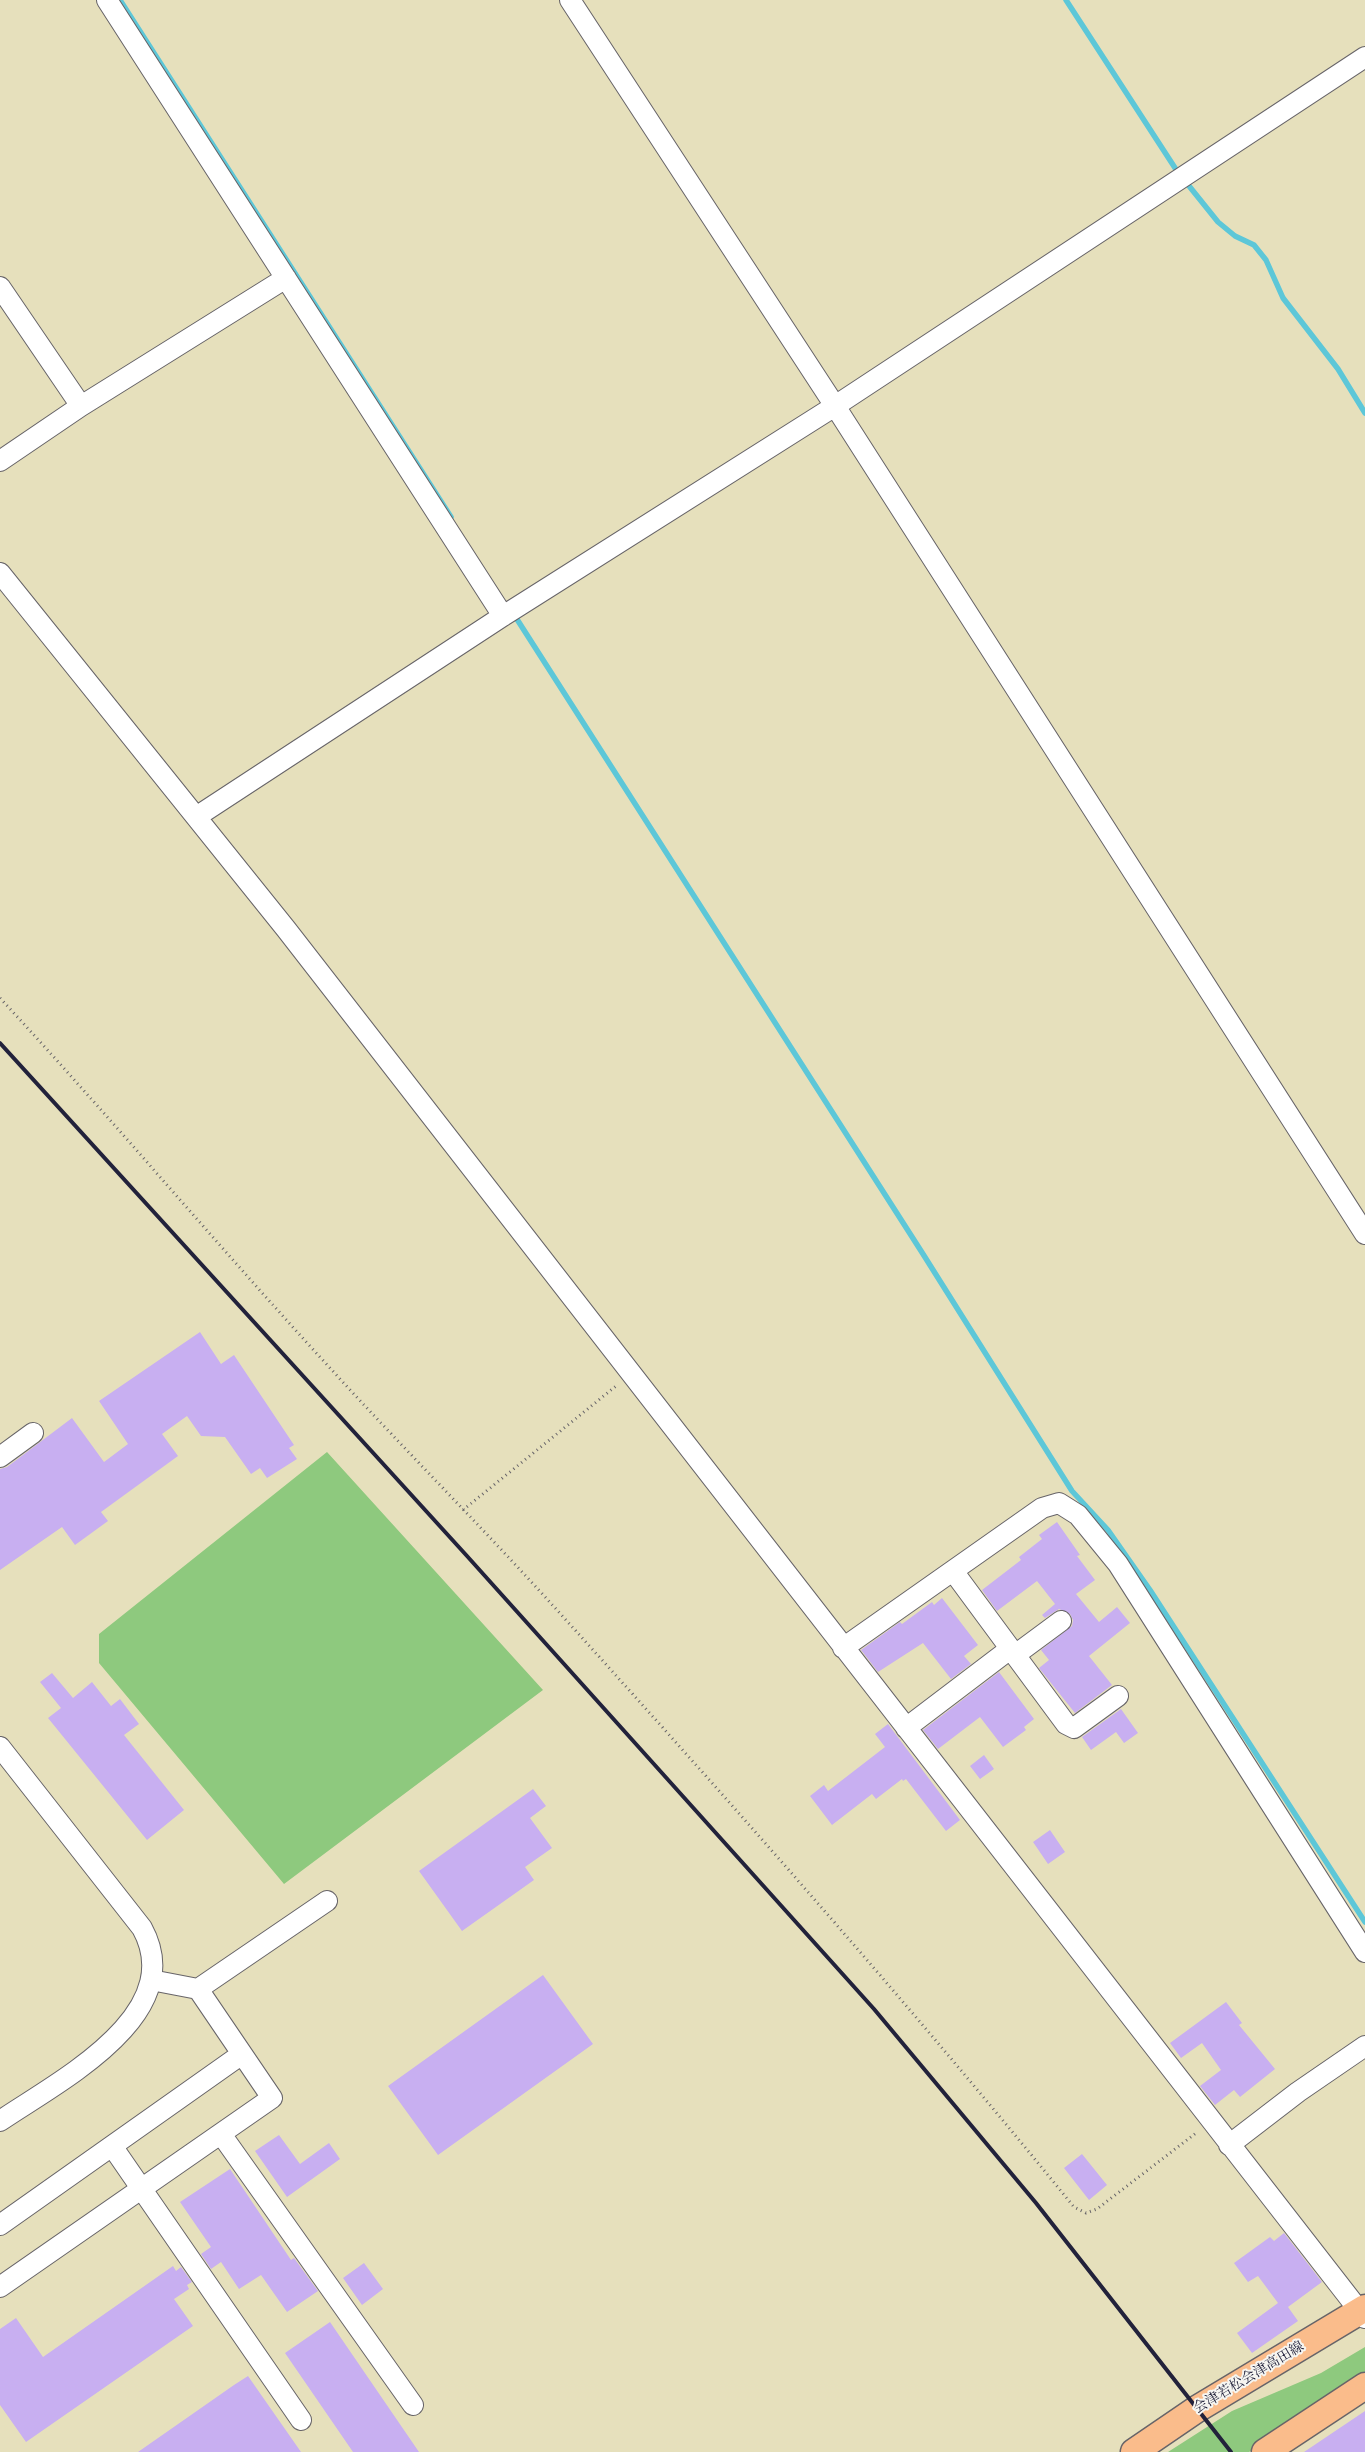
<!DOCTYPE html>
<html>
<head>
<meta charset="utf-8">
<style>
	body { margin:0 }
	canvas { display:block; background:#e6e0bc }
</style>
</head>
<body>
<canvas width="1365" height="2452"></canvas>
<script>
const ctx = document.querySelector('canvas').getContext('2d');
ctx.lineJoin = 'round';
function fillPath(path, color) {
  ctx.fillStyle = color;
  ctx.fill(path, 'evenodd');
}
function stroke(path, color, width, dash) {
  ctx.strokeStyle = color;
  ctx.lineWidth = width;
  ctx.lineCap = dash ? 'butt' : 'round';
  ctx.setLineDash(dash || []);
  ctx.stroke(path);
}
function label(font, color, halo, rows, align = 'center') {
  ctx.font = font + ' Alegreya,"Noto Serif JP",serif';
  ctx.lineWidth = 4;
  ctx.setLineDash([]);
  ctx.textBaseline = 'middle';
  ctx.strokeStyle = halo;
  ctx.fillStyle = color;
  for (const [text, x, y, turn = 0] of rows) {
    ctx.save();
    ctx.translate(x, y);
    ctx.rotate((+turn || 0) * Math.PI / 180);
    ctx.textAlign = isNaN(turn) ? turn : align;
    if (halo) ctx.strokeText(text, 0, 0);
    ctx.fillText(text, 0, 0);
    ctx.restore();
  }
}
const green = new Path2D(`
	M327,1452L543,1690L284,1884L99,1663V1634Z
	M1365,2347V2376L1249,2452H1168L1232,2411L1321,2373Z`);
const stream = new Path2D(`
	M120,0L451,517
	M1066,0L1177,171L1218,222L1235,236L1254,245L1266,260L1283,298L1338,369L1365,413
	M513,613L923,1254L1072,1491L1108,1530L1150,1590L1365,1922`);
const building = new Path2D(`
	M200,1332L221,1364L234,1355L294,1445L289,1448L297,1459L267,1478L260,1468L251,1474L225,1437L201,1436L187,1416L162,1434L178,1456L101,1512L108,1521L75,1545L62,1527L0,1570V1469L7,1467L72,1418L104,1462L128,1444L99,1401Z
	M1057,1522L1080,1555L1077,1556L1095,1580L1076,1594L1099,1622L1117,1607L1130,1623L1089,1656L1112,1685L1075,1713L1039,1668L1049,1660L1041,1650L1072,1626L1073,1620L1070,1614L1059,1609L1045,1618L1042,1615L1055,1604L1037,1581L997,1611L982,1590L1021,1560L1019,1557L1042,1539L1039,1535Z
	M942,1598L978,1645L964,1656L971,1664L951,1679L923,1643L878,1672L861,1650L900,1622L902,1624L932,1602L934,1605Z
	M999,1672L1034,1719L1024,1727L1026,1730L1003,1747L980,1717L938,1749L923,1730Z
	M52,1673L73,1698L92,1682L111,1706L120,1699L139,1724L124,1735L184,1810L147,1840L48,1718L61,1708L40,1682Z
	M1121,1709L1138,1733L1124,1743L1116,1732L1091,1750L1082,1737Z
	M888,1724L960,1820L946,1831L906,1779L903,1781L902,1779L876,1799L872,1794L832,1825L810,1796L824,1785L828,1791L885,1747L875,1734Z
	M984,1755L994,1769L980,1779L970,1766Z
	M533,1789L546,1806L530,1818L552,1848L525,1867L534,1880L462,1931L419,1871Z
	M1050,1830L1065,1852L1048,1864L1033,1842Z
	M543,1975L593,2044L438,2155L388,2086Z
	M1226,2002L1242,2023L1239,2025L1275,2069L1240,2097L1234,2090L1215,2105L1200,2086L1221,2070L1202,2043L1181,2058L1170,2043Z
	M279,2135L300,2164L329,2143L340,2159L287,2197L255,2151Z
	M1082,2154L1107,2185L1089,2200L1064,2168Z
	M230,2169L291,2260L294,2258L318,2291L287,2312L261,2275L239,2289L221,2262L211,2269L201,2254L211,2247L180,2202Z
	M1284,2233L1322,2282L1288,2307L1298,2321L1252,2353L1237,2333L1278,2303L1258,2276L1248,2282L1234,2263L1270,2237L1274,2241Z
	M364,2263L383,2289L362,2305L343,2278Z
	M173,2266L176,2271L181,2267L192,2282L187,2285L189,2289L174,2299L193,2326L26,2442L0,2405V2329L16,2318L43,2357Z
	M330,2322L419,2452H353L285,2353Z
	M248,2376L301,2452H138L234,2385Z
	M1365,2411V2452H1304Z`);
const path = new Path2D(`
	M0,998C112,1119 218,1246 330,1368C401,1446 476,1521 547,1599C727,1798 905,1999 1074,2207L1086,2213L1097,2209L1196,2133
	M463,1510L616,1386`);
const minor = new Path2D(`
	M107,0L503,616
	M570,0L835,406L1365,1234
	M0,287L81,406
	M0,461L81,406L286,278
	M0,573L286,929L1365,2318
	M196,817L503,616L835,406L1365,57
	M0,1457L33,1433
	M953,1571L1066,1724L1074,1728L1118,1696
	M843,1648L1042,1508L1059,1503L1078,1515L1118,1564L1365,1952
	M1015,1655L1061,1621
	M906,1728L1010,1649
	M0,1747L142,1928C190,2015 57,2082 0,2121
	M198,1989L327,1901
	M221,2134L413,2405
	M1229,2145L1298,2092L1365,2046
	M112,2146L301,2420
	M0,2225L242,2054
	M0,2287L272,2098L198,1989L151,1980`);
const major = new Path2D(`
	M1134,2452L1197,2409L1365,2308
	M1265,2452L1365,2386`);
const rail = new Path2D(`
	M0,1043L467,1556L874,2009L1036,2203L1231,2452`);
const streetNames = [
	["会津若松会津高田線",1249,2378,-31]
];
fillPath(green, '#8ec97e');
stroke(stream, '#5dc7d8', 5.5);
fillPath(building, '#c8aff1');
stroke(minor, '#676468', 22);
stroke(major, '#676468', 29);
stroke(path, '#676468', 3, [1, 4]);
stroke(minor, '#fff', 20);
stroke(major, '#fabc8b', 26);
stroke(rail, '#22223b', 4);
label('14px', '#22223b', '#f6f6f2', streetNames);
</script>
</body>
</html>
